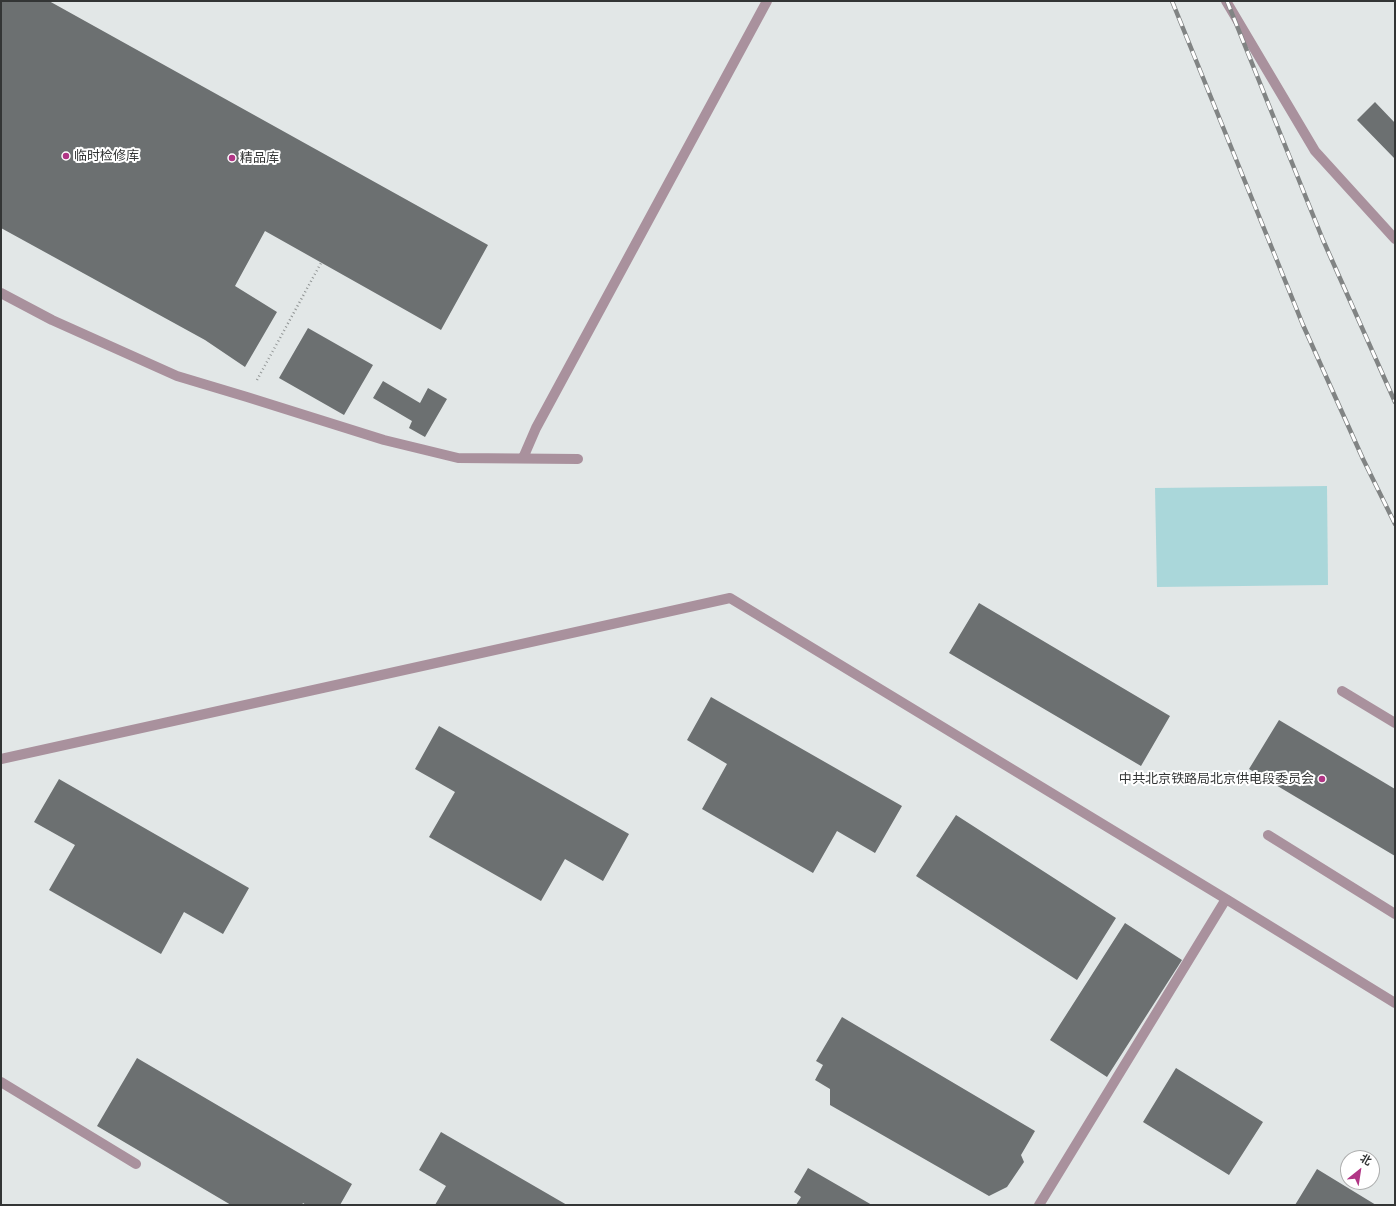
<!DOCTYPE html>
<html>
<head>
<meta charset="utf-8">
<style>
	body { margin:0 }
	#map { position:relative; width:1396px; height:1206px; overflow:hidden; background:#e2e7e7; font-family:Raleway,"Noto Sans SC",sans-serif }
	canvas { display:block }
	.frame { position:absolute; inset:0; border:2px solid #333535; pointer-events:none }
	.north { position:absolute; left:1340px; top:1150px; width:40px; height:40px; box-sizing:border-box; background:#fff; border:1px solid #adaeae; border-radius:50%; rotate:30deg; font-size:11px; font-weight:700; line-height:16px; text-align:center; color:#333535 }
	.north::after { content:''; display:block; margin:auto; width:14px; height:18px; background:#b13585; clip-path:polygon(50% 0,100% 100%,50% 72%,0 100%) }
</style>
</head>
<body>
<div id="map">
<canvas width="1396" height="1206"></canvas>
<div class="frame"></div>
<div class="north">北</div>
</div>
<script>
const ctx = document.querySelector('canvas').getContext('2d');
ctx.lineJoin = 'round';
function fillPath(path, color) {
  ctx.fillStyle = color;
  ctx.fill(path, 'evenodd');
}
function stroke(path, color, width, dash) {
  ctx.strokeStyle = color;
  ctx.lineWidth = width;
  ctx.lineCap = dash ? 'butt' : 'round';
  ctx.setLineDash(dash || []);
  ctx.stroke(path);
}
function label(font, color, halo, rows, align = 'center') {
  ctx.font = font + ' Raleway,"Noto Sans SC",sans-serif';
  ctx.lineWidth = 4;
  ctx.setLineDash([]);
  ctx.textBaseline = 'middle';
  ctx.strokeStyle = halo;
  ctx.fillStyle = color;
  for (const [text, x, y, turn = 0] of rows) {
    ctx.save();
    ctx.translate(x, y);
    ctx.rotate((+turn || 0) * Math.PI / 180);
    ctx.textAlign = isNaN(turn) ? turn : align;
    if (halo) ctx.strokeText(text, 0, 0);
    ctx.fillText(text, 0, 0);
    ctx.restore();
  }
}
const green = new Path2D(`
	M1327,486L1328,585L1157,587L1155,488Z`);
const building = new Path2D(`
	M1,1H49L488,245L441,330L265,231L235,286L277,312L245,367L205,340L1,228Z
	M1375,102L1395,123V159L1357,120Z
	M308,328L373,365L344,415L279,378Z
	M383,381L420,403L428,388L447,399L425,437L409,428L412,421L373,398Z
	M979,603L1170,716L1141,766L949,653Z
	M711,697L902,806L875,853L837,831L813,873L702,809L727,764L687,740Z
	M1279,720L1395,789V856L1249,769Z
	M439,726L629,834L603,881L565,859L541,901L429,837L455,792L415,769Z
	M59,779L249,888L223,934L184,912L161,954L49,890L75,845L34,822Z
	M956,815L1116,918L1077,980L916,876Z
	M1125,923L1182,960L1107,1077L1050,1040Z
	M842,1017L1035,1131L1021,1155L1024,1162L1007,1187L989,1196L830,1105V1089L815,1080L823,1065L816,1061Z
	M137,1058L352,1184L340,1205H306L303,1203L302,1205H231L97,1126Z
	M1176,1068L1263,1122L1229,1175L1143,1122Z
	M441,1132L567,1205H435L446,1186L419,1170Z
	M808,1168L872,1205H796L801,1197L794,1192Z
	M1317,1169L1376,1205H1295Z`);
const path = new Path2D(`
	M257,380L321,263`);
const minor = new Path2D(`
	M1226,1L1315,151L1395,239
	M1,293L52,320L177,376L247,397L384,440L458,458L578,459
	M523,458L536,428L767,1
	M1342,691L1395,723
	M1,759L730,598L1226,899L1395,1003
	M1268,835L1395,914
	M1,1082L136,1164
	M1039,1205L1226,899`);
const rail = new Path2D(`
	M1172,1L1303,325L1363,459L1395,524
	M1227,1L1323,240L1395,402`);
const markers = [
	[66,156,4,"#b13585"],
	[232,158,4,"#b13585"],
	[1322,779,4,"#b13585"]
];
const poiNames = [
	["临时检修库",74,156],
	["精品库",240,158],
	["中共北京铁路局北京供电段委员会",1314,779,"right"]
];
fillPath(green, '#aad7da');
fillPath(building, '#6c7071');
stroke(path, '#919595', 2.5, [1, 3]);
stroke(minor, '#a9919d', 10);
stroke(rail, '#818484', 4.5);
stroke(rail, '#fff', 3, [9]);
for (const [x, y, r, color] of markers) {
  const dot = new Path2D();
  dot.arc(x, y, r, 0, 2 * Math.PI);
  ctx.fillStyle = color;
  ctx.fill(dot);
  stroke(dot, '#fff', 1.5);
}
label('13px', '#333535', '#fff', poiNames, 'left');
</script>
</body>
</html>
